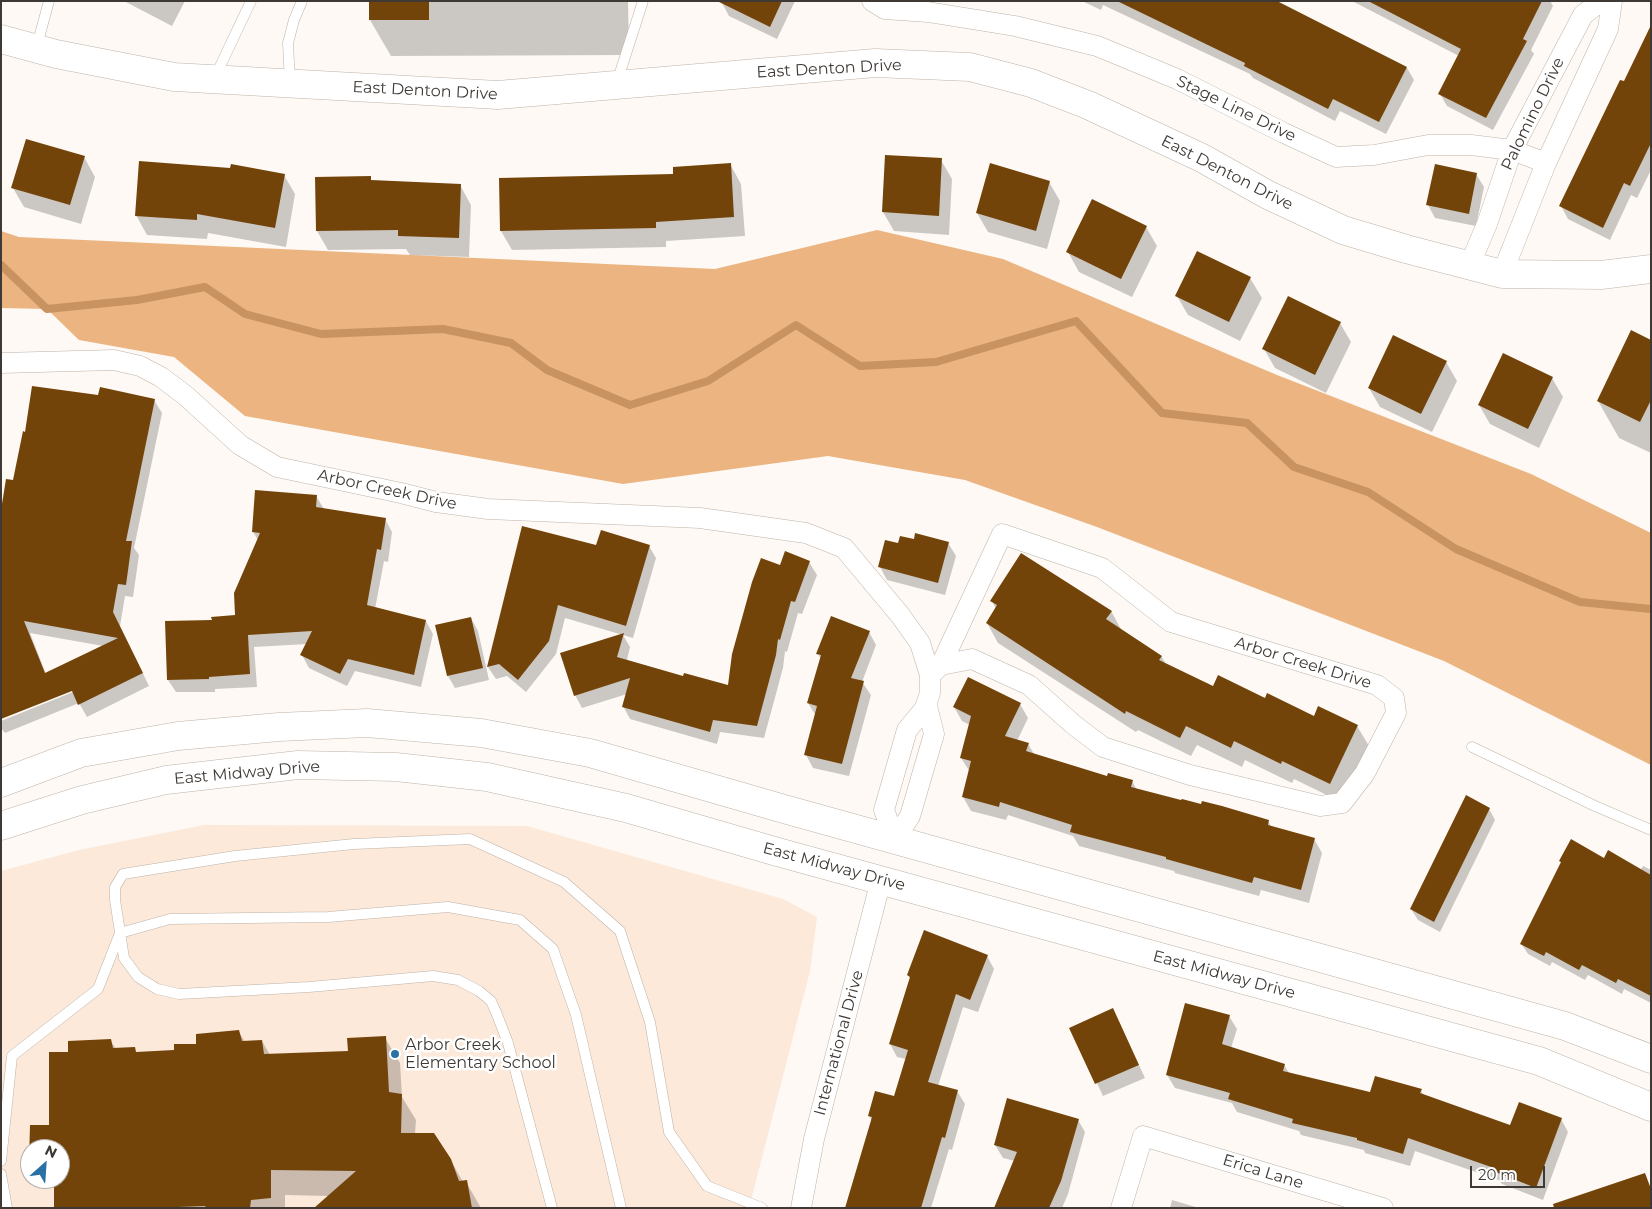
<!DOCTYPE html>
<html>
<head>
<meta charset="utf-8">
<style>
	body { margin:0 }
	#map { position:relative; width:1652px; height:1209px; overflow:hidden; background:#fef9f4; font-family:Montserrat,sans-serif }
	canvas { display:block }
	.frame { position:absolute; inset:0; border:2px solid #3e3935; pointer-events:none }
	.north { position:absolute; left:20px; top:1139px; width:50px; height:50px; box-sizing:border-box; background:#fff; border:1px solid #b2b0ae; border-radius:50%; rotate:26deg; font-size:14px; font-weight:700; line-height:20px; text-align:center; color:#3e3935 }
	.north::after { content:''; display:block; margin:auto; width:18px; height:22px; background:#2971a5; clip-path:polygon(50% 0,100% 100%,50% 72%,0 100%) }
	.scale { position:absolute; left:1470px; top:1166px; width:75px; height:22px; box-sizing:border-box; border:2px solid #3e3935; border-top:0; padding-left:6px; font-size:15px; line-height:18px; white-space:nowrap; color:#3e3935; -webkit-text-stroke:4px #fff; paint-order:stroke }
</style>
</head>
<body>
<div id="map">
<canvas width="1652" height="1209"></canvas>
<div class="frame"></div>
<div class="north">N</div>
<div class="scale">20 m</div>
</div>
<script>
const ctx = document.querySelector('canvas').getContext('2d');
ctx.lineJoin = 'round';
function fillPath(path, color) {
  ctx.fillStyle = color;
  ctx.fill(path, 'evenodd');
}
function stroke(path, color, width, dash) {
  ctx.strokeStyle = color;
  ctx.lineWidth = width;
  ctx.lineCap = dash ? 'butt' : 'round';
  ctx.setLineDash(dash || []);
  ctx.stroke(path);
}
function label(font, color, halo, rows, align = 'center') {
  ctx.font = font + ' Montserrat,sans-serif';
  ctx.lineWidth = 5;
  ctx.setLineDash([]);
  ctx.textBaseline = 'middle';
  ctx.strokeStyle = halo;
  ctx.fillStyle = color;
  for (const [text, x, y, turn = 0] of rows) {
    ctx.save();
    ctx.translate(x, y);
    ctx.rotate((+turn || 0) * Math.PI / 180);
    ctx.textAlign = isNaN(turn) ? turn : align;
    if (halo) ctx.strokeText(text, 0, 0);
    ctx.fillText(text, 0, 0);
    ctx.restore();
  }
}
const built = new Path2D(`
	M204,825L527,826L783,899L817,917L810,971L749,1208H1V871L79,850ZM30,1149H60V1179H30Z`);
const forest = new Path2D(`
	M877,230L1003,259L1277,375L1531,474L1651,533V765L1444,661L1097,527L965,480L828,456L623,484L245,416L174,357L79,340L47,309L1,308V231L19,237L715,269Z`);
const shadow = new Path2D(`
	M124,1H185L172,26Z
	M370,1H628L629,55L391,56L370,20Z
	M723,1H795L777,39L729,16L722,3Z
	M1082,1H1275L1407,68L1414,80L1386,134L1340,111L1335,121L1253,78L1250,74L1103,5L1101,10Z
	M1352,1H1550L1553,6L1531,50L1534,54L1493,130L1447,106L1440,94L1459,56Z
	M1651,29V170L1637,198L1631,195L1610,240L1568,219L1561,206Z
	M886,156L941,160L952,179L949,235L894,231L883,212Z
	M84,157L95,177L81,224L24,207L13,188Z
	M730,164L741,184L745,236L666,241V247L512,250L501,231L675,175Z
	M1476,174L1484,187L1476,226L1435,218L1428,205Z
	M284,175L295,194L286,247L208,233L207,239L147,235L136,215Z
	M370,177L372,182L460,185L471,205L469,257L410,255L406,249L328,250L317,231Z
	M1049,182L1060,201L1047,249L988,232L977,213Z
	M1146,227L1157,246L1132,297L1079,272L1068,252Z
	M1250,278L1262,298L1240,341L1188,315L1177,296Z
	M1340,323L1351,342L1326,393L1275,368L1264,349Z
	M1651,341V453L1619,438L1598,401Z
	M1446,362L1457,381L1432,432L1380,407L1369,388Z
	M1552,378L1563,397L1539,448L1490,424L1479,405Z
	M99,397L154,400L162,413L134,548L139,555L133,597L125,596L120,626L149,686L87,717L79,703L5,733L1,728V721L78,690L77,687L1,718L14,481ZM30,633L103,646L46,674Z
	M316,496L324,509L385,519L392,532L388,562L384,561L375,609L426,621L433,634L421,687L355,671L347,686L309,668L302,655L307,644L254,647L257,687L215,689V692H176L168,680L213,621L236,617L258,540L253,532Z
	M915,541L948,543L956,556L945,595L887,580L880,567L899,544Z
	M597,546H649L656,558L633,638L565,618L556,654L526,692L507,676L496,679L488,667Z
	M809,562L817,575L802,614L798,613L787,652L785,651L783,668L764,738L720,732L717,744L630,719L623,706L627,694L582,708L575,695L623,635L630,647L627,660L684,677L729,687L781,566Z
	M992,601L1111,611L1122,631L1161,656L1166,664L1213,687L1265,699L1314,718L1357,726L1369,746L1341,802L1294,779L1292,783L1245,760L1242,767L1197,745L1191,756L1138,730L1136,732L998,643L987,623L996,609Z
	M471,618L478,631L489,680L455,688L448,676Z
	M869,632L876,645L862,682L871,695L849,776L813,768L806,755L816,716L808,703L821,659L818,654Z
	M1020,704L1028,718L1017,741L1028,744L1034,754L1108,778L1132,781L1137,790L1268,821L1272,828L1314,839L1322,853L1309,903L1261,890L1259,896L1175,873L1174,871L1079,846L1073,836L1008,815L1006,820L971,811L963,797L970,772L961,758L970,725L962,721L954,707Z
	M1489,809L1495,820L1440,932L1418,920L1411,909Z
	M1604,860L1640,871L1643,866L1651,870V1003L1624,989L1622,994L1588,975L1585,980L1552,962L1550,966L1528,954L1521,943L1562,863L1560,861Z
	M987,956L994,969L978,1012L963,1007L938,1086L957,1091L965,1104L952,1150L949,1149L931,1208H846L872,1121L869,1116L895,1098L906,1059L897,1057L890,1044L911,980L908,975Z
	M1229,1016L1237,1029L1231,1048L1284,1065L1290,1074L1371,1094L1421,1090L1424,1096L1511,1127L1561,1119L1568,1132L1543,1200L1502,1184L1499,1180L1415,1151L1410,1166L1365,1153L1364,1150L1301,1135L1299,1131L1237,1112L1232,1103L1175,1088L1167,1075Z
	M1119,1022L1145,1078L1103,1096L1071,1028Z
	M239,1032L245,1042L262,1041L270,1055L349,1052L385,1038L400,1063L402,1097L416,1120L415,1134L450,1159L463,1182H466L481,1208H326L329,1196L285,1195V1208H56V1186H45L41,1179H60V1149H31L50,1126L70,1053L110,1040L116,1049L137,1053L176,1051Z
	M1078,1120L1085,1132L1068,1194L1062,1208H995L1015,1161L1003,1158L995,1145Z
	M1172,1200L1199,1208H1170Z`);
const stream = new Path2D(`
	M1,265L47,309L137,300L205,287L245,314L321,334L443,329L511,343L547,370L630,405L708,381L796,325L860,366L936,362L1076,321L1162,413L1247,423L1294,467L1368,492L1456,549L1580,602L1651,609`);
const building = new Path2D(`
	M369,1H429V20H369Z
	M717,1H782L770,27Z
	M1117,1H1277L1407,67L1379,122L1333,99L1328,109L1244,66L1245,63Z
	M1368,1H1542L1523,39L1527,41L1486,118L1438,94L1461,49Z
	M1651,25V143L1630,186L1624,183L1603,228L1559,206L1620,80L1624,81Z
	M26,139L85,156L70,205L11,188Z
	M885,155L942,158L939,216L882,212Z
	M139,161L230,168L231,164L285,174L275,228L197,214V220L135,216Z
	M731,163L734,217L656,222V228L500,231L499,178L673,174V167Z
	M990,163L1050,181L1036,231L976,213Z
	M1435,164L1477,173L1469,214L1426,205Z
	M371,176V180L461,184L459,238L398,236V230L316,231L315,177Z
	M1092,199L1147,226L1121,279L1066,252Z
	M1197,251L1251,277L1229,322L1175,296Z
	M1288,296L1341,322L1315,375L1262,349Z
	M1631,330L1651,340V400L1640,422L1597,401Z
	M1393,335L1447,361L1421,414L1368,388Z
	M1503,353L1553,377L1528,429L1478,405Z
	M32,386L98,395L100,387L155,399L126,541H132L126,585L118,584L113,612L143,673L78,705L72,691L1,719V510L6,479L13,480L23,431L25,432ZM24,621L118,638L45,673Z
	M255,490L317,495L316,507L386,518L381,550L377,549L367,605L426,620L414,675L348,659L340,674L300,655L312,631L248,635L250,674L209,677V679L167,680L165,621L212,620L211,617L235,615L234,593L260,533L252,532Z
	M522,526L596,545L601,530L650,545L626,626L558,605L549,641L518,680L499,664L487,667Z
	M915,533L949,542L938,583L878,567L885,540L898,543L900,536L914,539Z
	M785,551L810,561L795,602L791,601L780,640L778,639L776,655L757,726L713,720L710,732L622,707L630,678L574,696L560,653L624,633L617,657L683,676L684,673L728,685L732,654L752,582L761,558L780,565Z
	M1021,553L1112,611L1106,619L1162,656L1159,660L1213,686L1218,675L1265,698L1267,693L1314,716L1318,706L1358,725L1330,784L1282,761L1281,764L1234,741L1231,748L1186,726L1180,738L1126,711L1125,714L986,623L997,605L990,601Z
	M831,616L870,631L851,678L864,681L842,764L804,755L817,706L807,703L821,655L816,654Z
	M471,617L483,668L447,676L435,625Z
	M968,677L1021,703L1005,736L1029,743L1026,751L1107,776L1108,773L1133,780L1131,787L1181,800L1182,799L1201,804L1202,801L1222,806L1269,820L1268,825L1315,838L1301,890L1254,877L1252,883L1166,859V857L1070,832L1072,825L1000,802L999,807L962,797L971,761L960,758L971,716L953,707Z
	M1466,795L1490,808L1434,922L1410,909Z
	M1571,839L1604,858L1608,850L1651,875V996L1618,979L1616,983L1582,965L1579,970L1546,952L1544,956L1520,944L1561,862L1559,861Z
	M924,930L988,955L970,1000L956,994L928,1082L958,1090L945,1138L942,1137L921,1208H845L872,1117L868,1116L875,1091L894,1096L908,1050L889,1044L910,977L907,975Z
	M1185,1003L1230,1015L1222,1044L1285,1064L1283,1071L1370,1092L1375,1076L1422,1089L1420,1093L1510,1125L1519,1102L1562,1118L1536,1188L1493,1171L1494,1168L1408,1138L1403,1154L1357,1140V1138L1292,1123L1293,1119L1228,1099L1230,1093L1166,1075Z
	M1113,1008L1139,1065L1095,1084L1069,1028Z
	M239,1030L242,1041L262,1040L264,1054L348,1051L347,1038L386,1036L389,1092L402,1094L401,1133H434L451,1159L459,1181L467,1180L472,1208H314L356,1171L271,1170V1198L251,1200L250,1208H206L205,1206L152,1208H54V1179H60V1149H30L29,1161L30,1125H49V1052H68V1041L111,1039L113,1048L135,1047L136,1052L174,1050V1044H196V1034Z
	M1007,1098L1079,1119L1061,1181L1049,1208H994L1017,1152L994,1145Z
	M1645,1173L1651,1189V1208H1554L1553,1204Z`);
const lane = new Path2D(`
	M36,49L49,1
	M215,77L251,1
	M617,82L643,1
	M290,83L288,43L294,20L302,1
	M1472,747L1595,806L1651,830
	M1,1161L12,1056L98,989L120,933L170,919L328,917L448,907L520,920L553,949L576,1015L621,1208
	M1,1174L7,1208
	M552,1208L508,1043L496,1012L491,1001L479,991L458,980L433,976L309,987L179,994L157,989L138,977L124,958L115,900V887L123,874L235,856L354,844L470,839L564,882L620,931L650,1022L669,1132L707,1186L762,1208`);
const street = new Path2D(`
	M872,1L885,9L928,12L1015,26L1097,46L1177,79L1284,133L1336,157L1374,155L1428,145H1471L1512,150L1546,163
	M1470,264L1487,224L1512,150L1583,15L1601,1
	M1502,274L1546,163L1608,29L1612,1
	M1,363L114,360L140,366L161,377L186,396L240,445L277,467L401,493L436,502L488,509L700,518L806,533L844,548L900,615L920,643L930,675V693L925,708
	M930,675L941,665L972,659L1029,685L1074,725L1103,747L1190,775L1320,806L1342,803L1365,773L1396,713L1394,698L1377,685L1171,622L1102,568L1002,534L941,665
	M895,839L884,810L907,730L927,706
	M895,839L910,816L934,734L927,706
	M801,1208L814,1139L881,880
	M1121,1208L1143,1136L1383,1208`);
const secondary = new Path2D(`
	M1,39L56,54L174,77L498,95L875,63L970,67L1031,83L1088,105L1202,158L1268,195L1343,230L1406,249L1502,274L1601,275L1651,269
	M1,783L81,753L178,736L279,727L367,723L481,733L590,753L784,809L1565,1026L1651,1059
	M1,826L82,800L166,780L298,765L396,767L487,777L626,808L774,851L1539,1061L1651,1107`);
const markers = [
	[395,1054,5,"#2971a5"]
];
const streetNames = [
	["East Denton Drive",829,69,-3],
	["East Denton Drive",425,91,3],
	["Stage Line Drive",1236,109,26],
	["Palomino Drive",1533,114,-64],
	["East Denton Drive",1227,173,27],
	["Arbor Creek Drive",387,490,12],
	["Arbor Creek Drive",1303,663,17],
	["East Midway Drive",247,773,-5],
	["East Midway Drive",834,867,15],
	["East Midway Drive",1224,975,15],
	["International Drive",839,1043,-75],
	["Erica Lane",1263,1172,17]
];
const poiNames = [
	["Arbor Creek",405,1045],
	["Elementary School",405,1063]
];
fillPath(built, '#fce9d9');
fillPath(forest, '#ebb481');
fillPath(shadow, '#0003');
stroke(stream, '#c89360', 8);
fillPath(building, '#73440a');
stroke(lane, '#beb3a8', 11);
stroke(street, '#beb3a8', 21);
stroke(secondary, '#beb3a8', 29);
stroke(lane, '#fff', 10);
stroke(street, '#fff', 20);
stroke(secondary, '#fff', 28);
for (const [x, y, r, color] of markers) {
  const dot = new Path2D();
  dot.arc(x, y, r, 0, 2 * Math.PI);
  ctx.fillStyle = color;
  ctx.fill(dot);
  stroke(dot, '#fff', 2);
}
label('16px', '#3e3935', '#fff', streetNames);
label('16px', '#3e3935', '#fff', poiNames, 'left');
</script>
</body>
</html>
